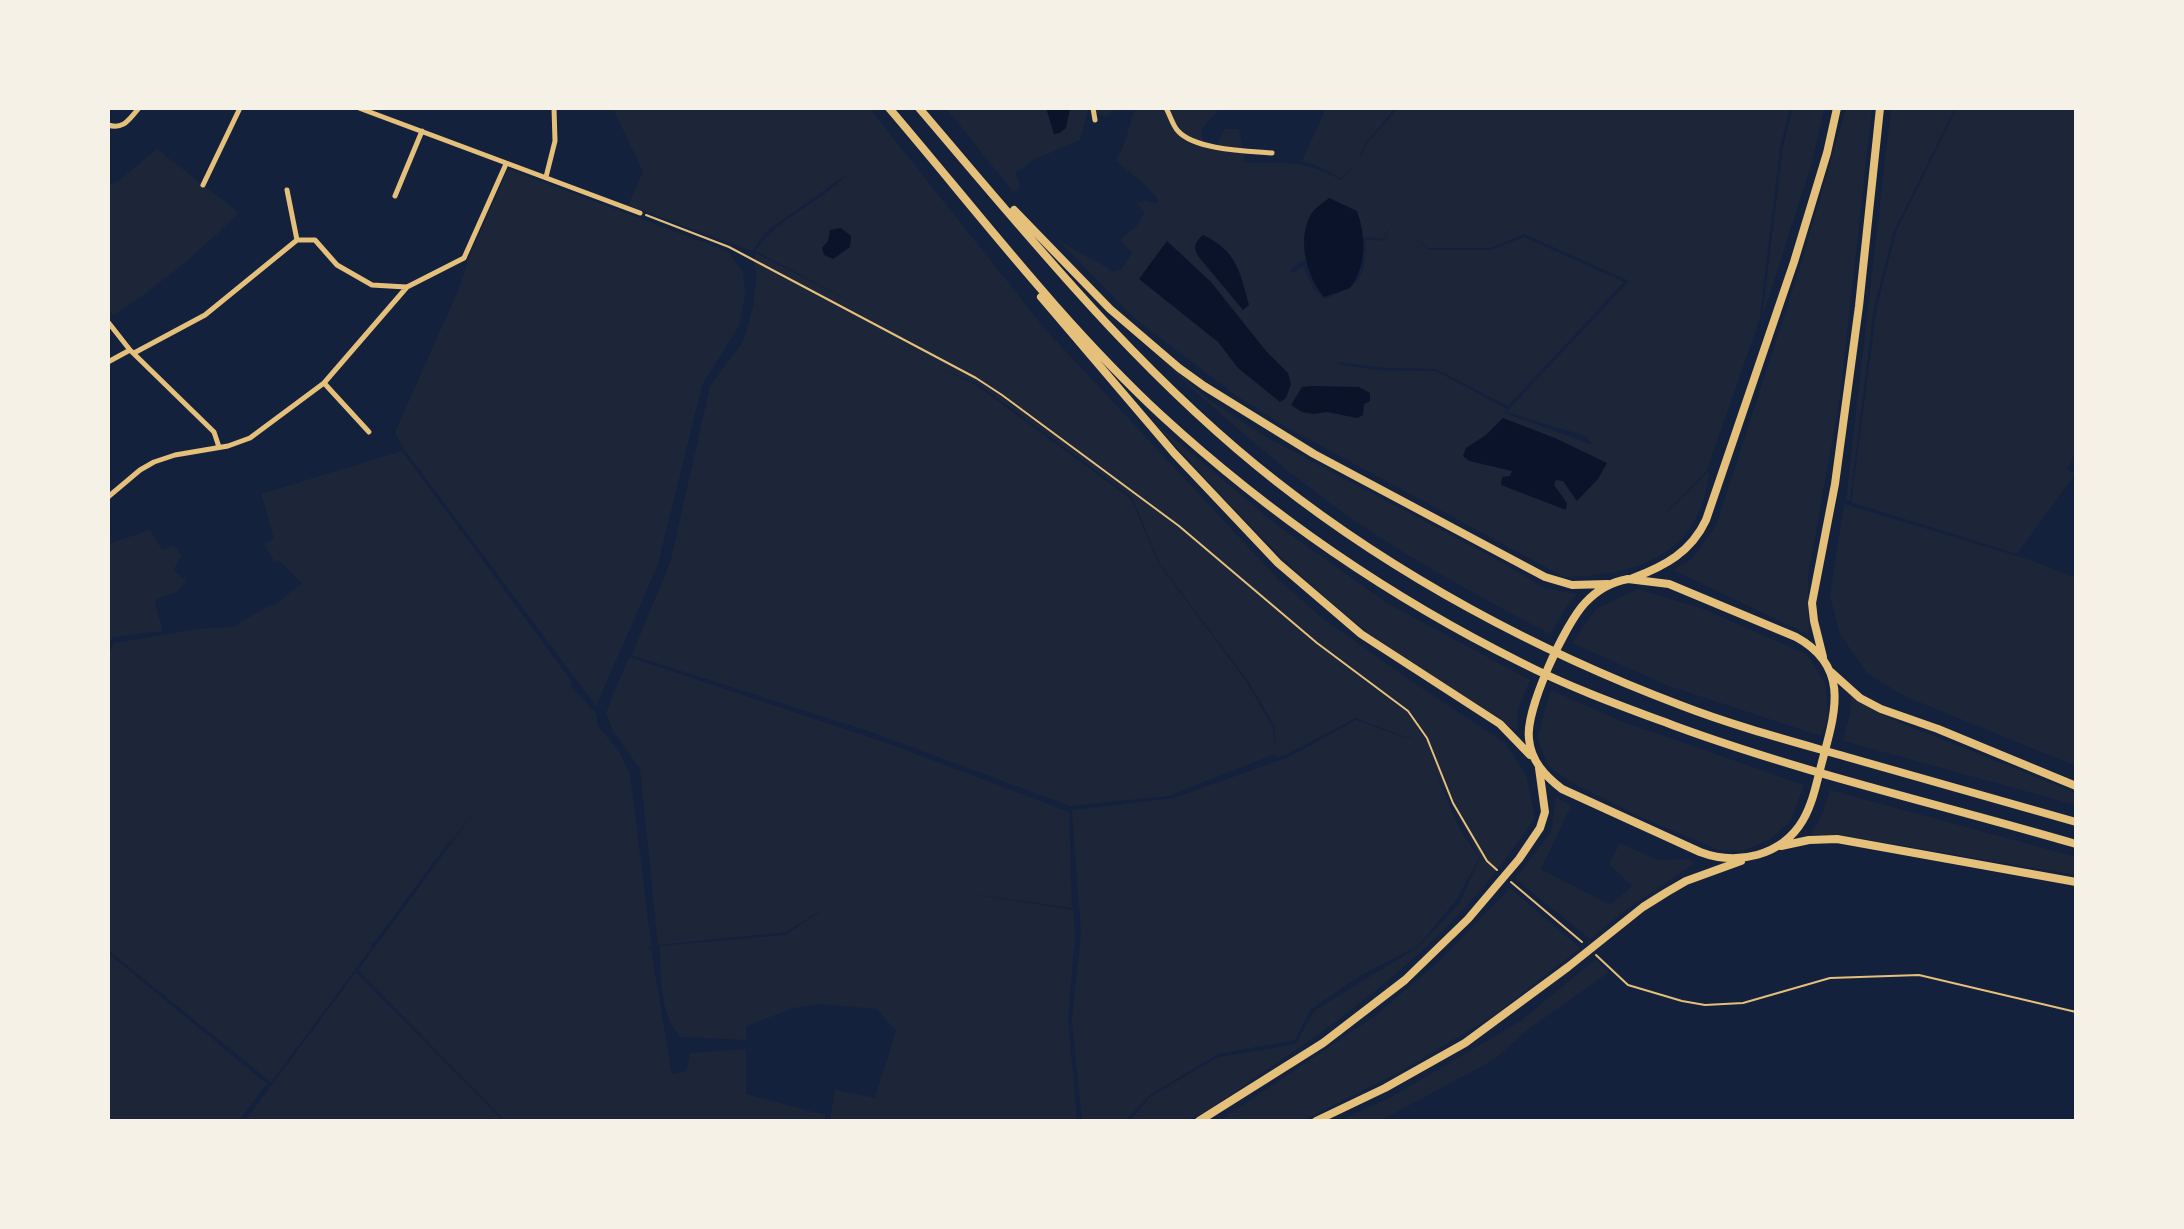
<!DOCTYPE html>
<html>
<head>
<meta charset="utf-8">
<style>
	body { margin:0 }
	#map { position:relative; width:2184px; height:1229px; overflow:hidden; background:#14213d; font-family:"Work Sans",sans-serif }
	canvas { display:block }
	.frame { position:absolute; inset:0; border:110px solid #f6f1e7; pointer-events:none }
</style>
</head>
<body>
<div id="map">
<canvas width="2184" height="1229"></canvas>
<div class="frame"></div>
</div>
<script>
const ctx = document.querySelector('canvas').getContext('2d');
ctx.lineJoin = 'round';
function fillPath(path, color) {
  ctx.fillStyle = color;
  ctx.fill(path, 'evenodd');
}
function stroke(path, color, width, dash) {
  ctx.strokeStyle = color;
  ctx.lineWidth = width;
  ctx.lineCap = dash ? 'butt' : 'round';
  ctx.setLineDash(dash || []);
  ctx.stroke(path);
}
const green = new Path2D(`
	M613,108H869L1046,330L1278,579L1321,617L1411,681L1505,743L1526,775L1535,817C1466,926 1369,1002 1262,1073C1242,1086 1207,1114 1185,1121C1170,1125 1146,1121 1130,1121L1150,1097L1218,1057L1296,1044L1314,1011L1418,947L1459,904L1480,858L1435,771L1458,826L1479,858L1457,899L1418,946L1363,974L1310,1010L1295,1040L1218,1054L1150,1095L1125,1121H1082L1072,1020L1081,934L1072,810L1174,798L1289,757L1356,720L1406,738L1418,734L1406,737L1355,718L1288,754L1276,758L1275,754L1168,796L1070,806L874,733L632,655L671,560L710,386L743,342L753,308L757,272L754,266L755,253L878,315L755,251C778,217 820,204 847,174L767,231L752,251L628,205L643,172ZM941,368L977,383L1132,497L1160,564L1248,681L1275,727V749L1273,728L1246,681L1159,564L1131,499L976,385Z
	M946,108H1116L1106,117L1088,110L1080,140L1033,160L1015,173L1020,186L1014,193Z
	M1136,108H1220L1201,130L1205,147L1215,150L1224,129H1239L1245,163C1287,163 1302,159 1341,180L1353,167L1341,178L1316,165L1302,161L1326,108H1395L1364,145L1357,164L1366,145L1398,108H1790L1780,147L1760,318L1707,470L1653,526L1709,471C1702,554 1637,576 1564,577L1284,426L1234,394L1134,318L1054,236C1072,251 1094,258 1113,272L1121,270L1132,253L1120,240L1136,227L1145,213L1137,203L1146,201L1156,204L1158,200C1148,183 1130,175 1116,160C1128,141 1127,128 1136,108ZM1393,222L1383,241L1366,239C1366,278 1360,285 1325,299L1314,290L1303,266L1295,272L1289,271L1304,260L1366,237L1383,239ZM1409,234L1428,248H1490L1524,234L1629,281L1506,412L1586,436L1593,445L1504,413L1507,409L1436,371L1377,370L1341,365L1337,362L1386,368L1436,369L1508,406L1624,282L1524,237L1491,250H1429Z
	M1793,108H1825L1810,169L1762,318L1783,147Z
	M1846,108H1872L1840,397L1808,576L1809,635L1673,570L1692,559L1716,526L1800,267Z
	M1891,108H1955L1894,231L1874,307L1850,500H1846Z
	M1957,108H2076V451L2067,469L2075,474L2017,554L1851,502L1877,307L1896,232Z
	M157,149L239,213C199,252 160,285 114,315L108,309V186L117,182Z
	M508,169L727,251L743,272L745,295L739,326L702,385L658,564L596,706L404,449L395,432L461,284L467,262Z
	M1152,352L1207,398L1264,436L1496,559L1544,588L1577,594L1567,606L1550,634C1476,595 1402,555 1334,506C1270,459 1211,406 1152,352Z
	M1154,422L1277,525L1387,603L1530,680L1517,711V731C1469,699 1419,670 1373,636C1291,574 1223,498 1154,422Z
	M402,451L572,682L570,686L596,713L598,726L620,753L630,774L651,944L648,950L651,949L672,1074L687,1071L690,1053L746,1049V1094L825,1115V1121H505L358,970L481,803L450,843L446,838L448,843L373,944L368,941L372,947L271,1082L108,950V654L115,643L198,629L233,627L270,605L273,606L302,583L278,560L275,562L264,545L274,538L261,494Z
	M1844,504L2033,561L2076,578V766L1904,696L1867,673L1840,634L1830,596Z
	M150,530L162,550L173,545L182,556L173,570L186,581L176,592L157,599L155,604L163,631L113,637L108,645V544Z
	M1638,589L1706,610L1806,654L1826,684L1828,718L1821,736L1669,686L1572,643L1596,609Z
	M629,657L887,743L1069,812L1072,908L958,892L1073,910L1075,935L1068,1018L1077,1121H830L835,1090L875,1098L896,1031L877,1009L819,1004L794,1008L746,1026V1040L681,1037C659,1015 661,975 660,946L785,935L830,905L786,932L658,945L640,769L612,729L606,713Z
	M1551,690L1621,721L1804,785L1790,822L1769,840L1742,851L1719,850L1638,816L1571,782L1549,767L1537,738Z
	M1851,696L1869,708L1901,723L2076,793V805L1843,741L1850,713Z
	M1830,790L2076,857V875L1870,840L1811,834L1823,813Z
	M1556,797L1571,806L1541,869L1610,905L1632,886L1609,864L1620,843L1658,860L1689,859L1695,863L1627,909L1590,939L1515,879L1551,832Z
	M1510,888L1580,948L1493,1016L1403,1070L1302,1121H1219L1375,1016L1439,961Z
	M108,953L267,1084L238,1121H108Z
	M1596,959L1609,972L1526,1031L1495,1059L1380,1121H1339L1391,1097L1519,1022Z
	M356,972L503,1121H245Z`);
const water = new Path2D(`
	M1046,108H1070L1066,128L1060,133L1054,134Z
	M1329,198L1357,211C1366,236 1367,266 1350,288L1324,297C1307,277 1297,241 1310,216C1313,209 1323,203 1329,198Z
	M841,228L851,236L850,247L833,259L824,255L822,248L828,241L830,230Z
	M1203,235C1236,250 1240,271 1249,305L1243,310L1198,256C1193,247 1195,242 1203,235Z
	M1167,241L1211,282L1266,351L1288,373L1291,384L1286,398L1280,402L1238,368L1218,342L1139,279Z
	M1312,386L1359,387L1370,393V401L1364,404L1363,415L1357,418L1327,412L1314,414L1302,412L1291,405L1302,387Z
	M1503,418L1555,438L1607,463L1598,479L1577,501L1563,481L1556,480L1554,485L1567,503L1566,510L1501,485L1502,477L1510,476L1512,471L1469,461L1463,456L1466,448L1486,435Z`);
const path = new Path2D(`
	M646,215L729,247L976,378L1002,395L1179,526L1317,643L1408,711L1427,738L1453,803L1487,861L1497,870
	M1511,882L1582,942
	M1596,955L1628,985L1682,1001L1705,1005L1743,1003L1830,978L1919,975L2076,1012`);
const minor = new Path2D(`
	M359,108L640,213
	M1093,108L1095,120
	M1166,108C1170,115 1173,126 1178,131C1195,150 1247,151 1272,153
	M108,125C124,130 129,119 139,108
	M546,177L555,141L554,108
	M203,185L240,108
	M287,190L297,240
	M395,196L422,131
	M108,322L130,350L214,432L219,447
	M134,353L205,315L297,240H315L337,265L372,285L406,287
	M108,362L130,350
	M324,383L369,432
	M108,497L140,470L154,462L175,455L228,446L250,438L324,383L407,287L464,258L506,164`);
const motorway = new Path2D(`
	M889,108C978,212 1060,321 1161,415C1269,514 1391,598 1522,663C1571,688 1624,707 1675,726C1806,774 1943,805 2076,844
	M919,108C1031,239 1140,375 1277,482C1397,576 1537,651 1680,705C1734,726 1791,741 1847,757C1923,779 2000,800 2076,822
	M1014,210L1110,309L1179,368L1204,386L1314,454L1545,577L1572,585L1608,584
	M1041,297L1174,453L1278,563L1361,634L1500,724L1530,755
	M1633,578C1665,566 1691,552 1706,520L1794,262L1827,153L1837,108
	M1628,579L1669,584L1796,637C1851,667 1835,713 1822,762C1817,781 1813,803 1803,820C1782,856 1737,866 1700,852L1562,789C1545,776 1531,761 1529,739C1525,710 1565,624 1585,603C1597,590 1611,582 1628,579Z
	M1823,657L1814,621L1812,603L1835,484L1859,306L1880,108
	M1831,672L1860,698L1881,709L1938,729L2076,786
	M1781,846L1809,840L1837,839L2076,882
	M1199,1121L1323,1043L1405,980L1468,919L1519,859L1540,828L1545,812L1539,768
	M1316,1121L1385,1088L1465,1043L1568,967L1643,907L1667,892L1686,881L1741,861`);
fillPath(green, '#1d2539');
fillPath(water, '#0b132b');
stroke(path, '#e5c07b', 2);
stroke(minor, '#e5c07b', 5);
stroke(motorway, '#e5c07b', 8);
</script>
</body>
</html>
